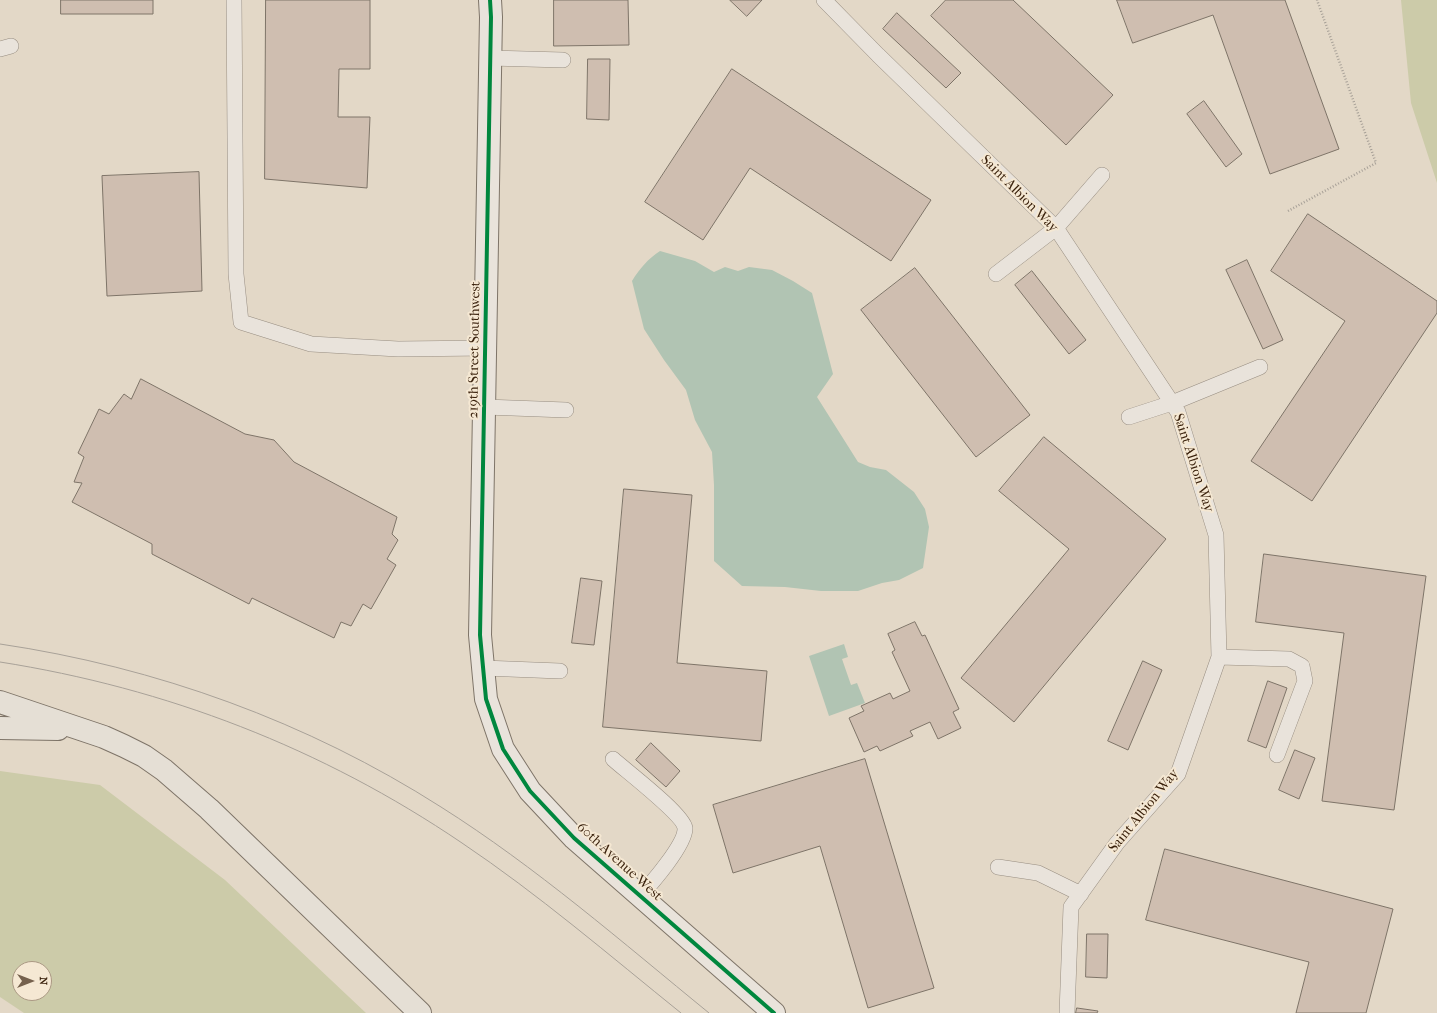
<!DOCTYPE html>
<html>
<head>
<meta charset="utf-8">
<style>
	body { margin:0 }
	#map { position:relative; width:1437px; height:1013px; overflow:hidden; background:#e3d8c7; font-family:"IM FELL French Canon",serif }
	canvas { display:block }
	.north { position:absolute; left:12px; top:961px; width:40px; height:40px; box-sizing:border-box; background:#f5e8d3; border:1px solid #aa9883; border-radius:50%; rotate:90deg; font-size:11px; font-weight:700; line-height:16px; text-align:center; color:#3a210c }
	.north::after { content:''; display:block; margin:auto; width:14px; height:18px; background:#75614d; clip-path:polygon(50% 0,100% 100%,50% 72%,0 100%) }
</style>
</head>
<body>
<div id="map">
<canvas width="1437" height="1013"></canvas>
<div class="north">N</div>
</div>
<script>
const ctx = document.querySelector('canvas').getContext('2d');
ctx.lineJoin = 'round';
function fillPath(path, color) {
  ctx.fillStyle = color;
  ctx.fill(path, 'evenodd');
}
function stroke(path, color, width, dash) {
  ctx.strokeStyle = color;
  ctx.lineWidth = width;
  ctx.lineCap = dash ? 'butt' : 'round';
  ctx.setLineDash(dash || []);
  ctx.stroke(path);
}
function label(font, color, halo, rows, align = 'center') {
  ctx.font = font + ' "IM FELL French Canon",serif';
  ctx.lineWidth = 4;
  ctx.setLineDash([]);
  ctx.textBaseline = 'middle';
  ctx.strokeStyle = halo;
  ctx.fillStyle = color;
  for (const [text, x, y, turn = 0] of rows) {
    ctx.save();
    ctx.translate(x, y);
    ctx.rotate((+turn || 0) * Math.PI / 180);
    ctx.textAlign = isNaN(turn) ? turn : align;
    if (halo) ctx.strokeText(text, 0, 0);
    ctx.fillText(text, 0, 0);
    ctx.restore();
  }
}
const green = new Path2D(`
	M1401,0H1437V183L1411,103Z
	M0,771L100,785L225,880L366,1013H24L0,997ZM20,969H44V993H20Z`);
const water = new Path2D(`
	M660,251L695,261L714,272L725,267L738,271L749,267L772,270L793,281L812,293L833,374L817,397L858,462L870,467L886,470L914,492L925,509L929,527L923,568L899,580L882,583L858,591H821L785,587L742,586L714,561V485L712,452L695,420L686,390L664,360L644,329L632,281C640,268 648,259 660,251Z
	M844,644L848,657L842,659L851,685L857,683L865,703L829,716L809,656Z`);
const building = new Path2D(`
	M61,0H153V14H61Z
	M266,0H370V69H339L338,117H370L367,188L265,179Z
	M554,0H628L629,45L554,46Z
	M730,0H762L747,16Z
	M946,0H1013L1113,95L1066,145L931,16Z
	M1117,0H1285L1339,149L1270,174L1213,15L1133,43Z
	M897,13L961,73L946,88L883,29Z
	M588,59H610L609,120L587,119Z
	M732,69L931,200L891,261L750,168L703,240L645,202Z
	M1204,101L1242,154L1226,167L1187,114Z
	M199,172L202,291L107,296L102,176Z
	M1308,214L1437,301V313L1312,501L1251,461L1345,321L1271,271Z
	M1247,260L1283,340L1263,349L1226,270Z
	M915,268L1030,415L976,457L861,310Z
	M1032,271L1086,340L1069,354L1015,285Z
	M141,379L245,434L274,440L294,462L397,517L392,534L398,540L387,559L396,565L371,609L363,604L351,626L341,622L334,638L252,598L249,604L152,554V544L72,502L82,483L74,482L84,457L78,453L99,409L109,414L124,394L131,399Z
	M1044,437L1166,539L1014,722L961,678L1069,549L999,491Z
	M624,489L692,495L677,663L767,671L761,741L603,727Z
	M1264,554L1426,576L1394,810L1322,801L1344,633L1256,622Z
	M581,578L602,581L594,645L572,643Z
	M915,622L922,636L925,635L959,709L953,712L961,728L938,739L930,722L910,731L913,736L880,751L877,746L864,752L849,718L864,711L861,706L890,693L893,699L910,691L892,652L895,650L888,634Z
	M1143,661L1162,670L1128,750L1108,741Z
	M1268,681L1287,688L1266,748L1248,741Z
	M651,743L680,771L666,787L636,760Z
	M1295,750L1315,758L1299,799L1279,790Z
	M865,759L934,988L868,1008L820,846L733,873L713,805Z
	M1165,849L1393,909L1366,1013H1296L1309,962L1146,920Z
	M1087,934H1108L1107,978L1086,977Z
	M1077,1008L1098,1011L1097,1013H1076Z`);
const path = new Path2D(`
	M1288,211L1376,163L1317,0`);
const lane = new Path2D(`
	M234,0L236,274L241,322L311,344L398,349L486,348
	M824,0L878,55L1056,228L1178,412L1216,535L1219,657L1178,774L1117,843L1071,907L1067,1013
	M0,49L11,46
	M490,58L563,60
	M996,274L1056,228L1102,175
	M485,407L566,410
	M1129,417L1172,403L1260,367
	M1219,657L1289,659L1302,666L1305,681L1277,755
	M483,668L560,671
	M613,759C625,770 683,814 685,828C686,844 651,884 640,896
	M998,867L1038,873L1081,894`);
const secondary = new Path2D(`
	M490,0L491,17L480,635L486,699L503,749L530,791L574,838L774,1013`);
const highway = new Path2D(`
	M0,702L104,737L124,746L144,756L164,770L209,809L420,1013
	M0,728L58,729`);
const tram = new Path2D(`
	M0,644C156,667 308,722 441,807C536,867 622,942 709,1013
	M0,662C166,688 322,748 462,843C538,894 609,955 681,1013`);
const cycleway = new Path2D(`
	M490,0L491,17L480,635L486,699L503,749L530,791L574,838L774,1013`);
const streetNames = [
	["Saint Albion Way",1019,194,45],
	["219th Street Southwest",475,350,-89],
	["Saint Albion Way",1193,463,72],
	["Saint Albion Way",1144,811,-51],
	["60th Avenue West",619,862,42]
];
fillPath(green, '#cccba9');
fillPath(water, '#b1c4b3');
fillPath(building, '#cfbeb0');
stroke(building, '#7e7468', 1);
stroke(lane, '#978d81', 16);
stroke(secondary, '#7e7468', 24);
stroke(highway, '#7e7468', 24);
stroke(path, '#a8a198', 2.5, [1, 2]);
stroke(lane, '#e9e3db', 15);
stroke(secondary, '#e9e3db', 22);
stroke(highway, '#e5dfd5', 22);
stroke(tram, '#a8a198', 1);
stroke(cycleway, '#00873e', 4);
label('14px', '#3a210c', '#f5e8d3', streetNames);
</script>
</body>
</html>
